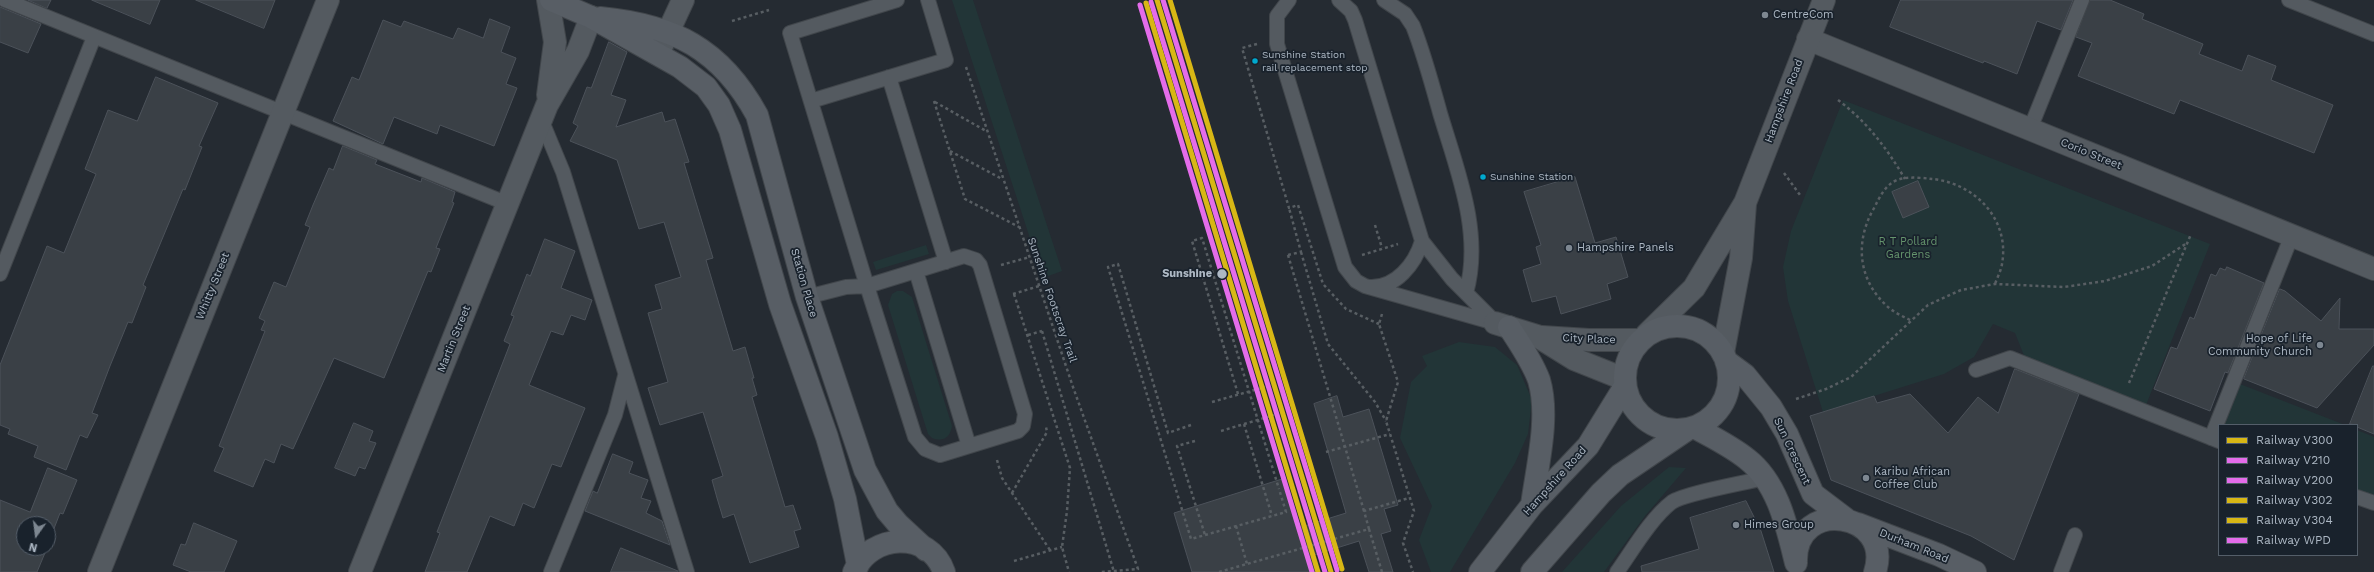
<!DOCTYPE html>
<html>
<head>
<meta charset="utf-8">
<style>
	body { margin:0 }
	#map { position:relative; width:2374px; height:572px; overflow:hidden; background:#252b32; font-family:"Work Sans",sans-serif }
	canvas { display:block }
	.legend { position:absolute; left:2218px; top:424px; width:140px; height:132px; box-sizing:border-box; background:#19222c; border:1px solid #545e69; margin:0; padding:5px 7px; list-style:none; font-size:12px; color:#adb8c4 }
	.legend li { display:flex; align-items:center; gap:8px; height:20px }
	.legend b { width:20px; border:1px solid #545e69 }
	.north { position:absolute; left:16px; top:516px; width:40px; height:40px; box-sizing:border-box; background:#19222c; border:1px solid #545e69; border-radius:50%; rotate:194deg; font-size:11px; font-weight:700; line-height:16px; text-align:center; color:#adb8c4 }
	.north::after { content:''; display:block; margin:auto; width:14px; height:18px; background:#7d8791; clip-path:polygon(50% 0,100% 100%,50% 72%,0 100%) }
</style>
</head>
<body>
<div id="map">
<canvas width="2374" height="572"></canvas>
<ul class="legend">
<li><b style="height:5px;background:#d8b715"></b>Railway V300</li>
<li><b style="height:5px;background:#e46cea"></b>Railway V210</li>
<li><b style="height:5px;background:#e46cea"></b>Railway V200</li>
<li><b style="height:5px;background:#d8b715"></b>Railway V302</li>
<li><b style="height:5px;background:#d8b715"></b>Railway V304</li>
<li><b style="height:5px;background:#e46cea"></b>Railway WPD</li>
</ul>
<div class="north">N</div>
</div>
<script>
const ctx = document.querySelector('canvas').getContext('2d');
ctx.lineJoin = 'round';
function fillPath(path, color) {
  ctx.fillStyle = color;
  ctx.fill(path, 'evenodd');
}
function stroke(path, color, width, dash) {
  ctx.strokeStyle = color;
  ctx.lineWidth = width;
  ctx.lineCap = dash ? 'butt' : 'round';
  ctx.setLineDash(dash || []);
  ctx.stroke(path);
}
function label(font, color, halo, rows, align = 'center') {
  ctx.font = font + ' "Work Sans",sans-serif';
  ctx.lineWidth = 3.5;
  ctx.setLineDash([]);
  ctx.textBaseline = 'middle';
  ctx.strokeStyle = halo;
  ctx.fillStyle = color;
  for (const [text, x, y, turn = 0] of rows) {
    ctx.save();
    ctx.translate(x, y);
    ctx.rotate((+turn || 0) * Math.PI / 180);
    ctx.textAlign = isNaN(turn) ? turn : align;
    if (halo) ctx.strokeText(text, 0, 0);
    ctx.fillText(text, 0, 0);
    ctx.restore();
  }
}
const green = new Path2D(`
	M952,0H973L1062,271L1043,278Z
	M1843,100L2210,244L2146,405L2025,358L2015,333L1993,324L1974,357L1944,374L1823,412L1788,301L1783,267L1791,231Z
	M926,245L929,254L876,270L873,262Z
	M897,291H903L912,297L952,426C950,438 943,442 932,438L928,434L888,305L892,294Z
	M1459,342L1495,347L1517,365L1532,400L1528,434L1515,463L1450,572H1431L1419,540L1432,506L1400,438L1411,382L1427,366L1422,356Z
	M2240,384L2345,425H2224Z
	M2357,430L2374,437V497L2357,490Z
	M1669,467L1686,468L1645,516L1604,572H1562L1621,506Z`);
const building = new Path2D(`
	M28,0H51L47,8Z
	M92,0H160L150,24Z
	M196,0H275L264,28Z
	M1901,0H2073L2061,30L2037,21L2017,74L1984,61L1983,63L1890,27Z
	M2090,0H2110L2144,14L2142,19L2203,44L2199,54L2242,71L2248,55L2276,66L2271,80L2333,105L2314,153L2180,100L2174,114L2078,76L2092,43L2076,37Z
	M0,7L41,24L28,53L0,42Z
	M490,19L510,27L501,52L516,58L506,84L517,88L494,146L440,125L437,134L394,117L383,144L333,121L352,77L359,80L383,20L401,27L404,21L453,39L458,28L483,38Z
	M609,42L627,52L611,95L626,100L616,127L662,112L665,122L675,119L689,162L684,163L713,258L706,260L733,351L745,347L754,378H752L757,395L752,397L785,507L793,505L801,529L794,531L799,547L750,563L734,514L723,518L717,498L712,480L723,476L703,412L660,425L648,388L668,382L648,313L662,309L655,285L681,277L664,222L639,229L617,160L570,141L578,126L573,123L587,87L591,88Z
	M156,77L218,103L199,146L202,147L185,190L183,189L143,285L146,287L132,323L128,322L110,366L92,413L98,415L87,438L80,435L66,470L34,457L38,446L8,434L10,429L0,425V365L47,246L64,253L96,174L85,169L108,110L137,121Z
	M343,146L377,160L375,164L421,182L422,178L455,192L452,202L454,203L436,248L440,249L431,272L428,271L384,378L334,358L293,449L281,444L274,463L265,459L253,487L214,471L224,448L219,446L265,331L261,330L265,321L259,318L274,282L286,287L310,227L305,225L313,205L329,168L333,170Z
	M1575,177L1595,243L1616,237L1628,277L1607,284L1611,299L1561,314L1556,296L1532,302L1523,270L1541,264L1536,247L1541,245L1524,192Z
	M1918,181L1929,207L1903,218L1892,192Z
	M545,239L575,251L561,288L592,300L585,320L571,315L563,335L551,331L529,385L585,408L561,467L552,464L534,508L523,503L514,526L490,516L467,572H425L440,533L437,532L510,344L504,341L514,316L511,315L527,274L530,276Z
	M2227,267L2264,283L2228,373L2225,372L2210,411L2154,389L2171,347L2177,349L2190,317L2194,319L2211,274L2216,276L2220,268L2225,270Z
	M2280,289L2285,291L2321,321L2340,298L2339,329H2374V345L2317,408L2244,379Z
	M2373,366H2374V434L2357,427V425L2350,424Z
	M2015,369L2079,394L2014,560L1971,536L1831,480L1810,416L1874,396L1877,403L1910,394L1948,433L1978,397L1998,413Z
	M1337,396L1343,417L1369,409L1398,505L1384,509L1391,531L1381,534L1393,572H1369L1359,541L1311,556L1316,572H1192L1174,513L1282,479L1298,528L1346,513L1314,404Z
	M354,423L373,431L369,441L376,443L365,469L359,467L355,476L335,468Z
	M613,454L633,462L629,473L648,480L641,498L651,501L646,513L662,521L670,545L585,511L593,491L597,493Z
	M48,468L77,480L63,514L60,513L48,544V524H24V548H47L37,572H0V500L30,512Z
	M1746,501L1761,531L1774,572H1642L1641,566L1699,549L1690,518Z
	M194,523L237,541L224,572H191L173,565L181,544L185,545Z
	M621,548L678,571V572H611Z`);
const path = new Path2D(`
	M732,21L769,10
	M1257,44L1242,48L1289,208L1298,205L1323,284L1346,309L1379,324
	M966,67L1073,387L1138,569L1101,572
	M1838,100C1867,122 1886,147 1905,179
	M934,101L965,199L1019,227
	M935,102L986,131
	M950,151L1002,179
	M1784,173L1800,195
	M1375,225L1382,248
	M1301,252L1328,344L1375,402L1386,421
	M1288,255L1301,252L1289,208
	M1362,255L1398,244
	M1001,265L1030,257
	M1013,294L1039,286
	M1014,294L1070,468L1067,511L1062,547L1069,572
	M1382,314L1379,324L1398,382L1386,421L1414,511L1403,543L1413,572
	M1910,320C1902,316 1893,312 1887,306C1858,280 1855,242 1873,210C1880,197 1884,186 1897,180C1908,176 1922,178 1933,179C1976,184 2010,220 2002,264C2001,271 1997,278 1995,284
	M1028,335L1042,331
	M2129,383L2191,234
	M1796,399L1826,389L1851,377L1928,305L1961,290L1995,284L2064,287L2105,281L2152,266L2187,243
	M1212,402L1265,387
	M1244,424L1272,516
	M1191,425L1168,433L1118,264L1108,267L1191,539L1286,512L1279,489
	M1221,431L1274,415
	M1195,441L1177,446L1205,535
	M1326,452L1390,434
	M997,460L1002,478L1050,550
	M1012,493L1047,432L1046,427
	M1236,526L1247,564
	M1369,529L1382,572
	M1014,561L1062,547
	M1219,572L1369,529L1364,511L1409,498`);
const service = new Path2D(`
	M5,0L508,204
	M1289,0L1277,16V44L1345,267L1356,281L1365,286L1495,323
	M1339,0L1351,11L1355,20L1422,241L1452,279L1495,322
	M1384,0L1405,14L1413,26C1424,54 1432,84 1440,113C1457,170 1483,233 1466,293
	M2289,0L2374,34
	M889,77L946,262
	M811,101L946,60L928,0
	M541,119L563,172L687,572
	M2030,129L2082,0
	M916,271L969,446
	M0,274L94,37
	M1370,287C1396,288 1415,264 1422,241
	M807,297L846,287L867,286L915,437L925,449L940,455L1018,431L1023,426L1025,414L980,265L976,260L964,256L867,286L790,33L897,0
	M1976,370L2010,358L2219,441
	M2211,438L2292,235
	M2357,497L2374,503
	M551,572L615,415L625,376
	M1617,572C1632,551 1651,518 1672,502C1686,493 1745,483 1764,478
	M2061,572L2075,535`);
const minor = new Path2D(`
	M1808,39L2374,269
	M658,54L683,0
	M548,95L555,42L548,0
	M1495,323L1537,336L1574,359L1624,379
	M1542,337L1589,340H1641
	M99,572L328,0
	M360,572L547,105L578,51L591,17`);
const tertiary = new Path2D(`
	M1647,334L1694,288L1745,203L1824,0
	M1723,353L1741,258L1745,204`);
const secondary = new Path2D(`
	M551,0L591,17L680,67L706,87L719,105L730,130L780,304L827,437L845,499L858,565
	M600,18C674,25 721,49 757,115L807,297L865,470L887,511L898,524L926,550
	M1625 378a52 52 0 1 1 104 0a52 52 0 1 1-104 0Z
	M1509,327C1520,344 1532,361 1539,380C1550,417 1537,467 1532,505
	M1726,361L1745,375L1771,407L1787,434L1813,494L1846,519
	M1694,427C1712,437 1731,446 1747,459C1778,483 1787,527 1796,563
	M1858,524L1939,555L1975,572
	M1796,561C1795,496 1894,512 1875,572
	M854,572C870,533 930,530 944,572
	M1480,572L1532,505L1588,446L1625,386
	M1532,572L1601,493L1620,475L1688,429`);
const pathBridge = new Path2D(`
	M1288,255L1364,511
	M1042,331L1114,572
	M1238,394L1192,241L1202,238L1279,489`);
const rail1 = new Path2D(`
	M1157,0L1331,572`);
const rail2 = new Path2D(`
	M1151,2L1325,572`);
const rail3 = new Path2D(`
	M1163,0L1337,570`);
const rail4 = new Path2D(`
	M1146,3L1318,572`);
const rail5 = new Path2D(`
	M1170,0L1342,569`);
const rail6 = new Path2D(`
	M1140,5L1312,572`);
const markers = [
	[1765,15,4,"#7d8791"],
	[1255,61,3.5,"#00a9ce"],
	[1483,177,3.5,"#00a9ce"],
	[1569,248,4,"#7d8791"],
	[1222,274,5.5,"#adb8c4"],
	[2320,345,4,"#7d8791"],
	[1866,478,4,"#7d8791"],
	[1736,525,4,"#7d8791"]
];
const busNames = [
	["Sunshine Station",1262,55],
	["rail replacement stop",1262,68],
	["Sunshine Station",1490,177]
];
const poiNames = [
	["CentreCom",1773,15],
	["Hampshire Panels",1577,248],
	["Hope of Life",2312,339,"right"],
	["Community Church",2312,352,"right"],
	["Karibu African",1874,472],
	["Coffee Club",1874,485],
	["Himes Group",1744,525]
];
const streetNames = [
	["Hampshire Road",1784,101,-69],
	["Corio Street",2091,154,22],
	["Station Place",804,283,74],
	["Whitty Street",213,286,-68],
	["Sunshine Footscray Trail",1052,300,71],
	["Martin Street",454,339,-68],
	["City Place",1589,339,2],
	["Sun Crescent",1792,451,65],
	["Hampshire Road",1555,481,-48],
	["Durham Road",1914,546,22]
];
const parkNames = [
	["R T Pollard",1908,242],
	["Gardens",1908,255]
];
const stopNames = [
	["Sunshine",1212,274]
];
fillPath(green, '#223537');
fillPath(building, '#3a4046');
stroke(building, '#4c525a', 1);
stroke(service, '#41464b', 16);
stroke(minor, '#41464b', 24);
stroke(tertiary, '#41464b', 24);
stroke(secondary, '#41464b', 24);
stroke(path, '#585e63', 2.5, [3, 3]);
stroke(service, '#545a60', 14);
stroke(minor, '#545a60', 22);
stroke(tertiary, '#545a60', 22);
stroke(secondary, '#585e65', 22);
stroke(pathBridge, '#585e63', 2.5, [3, 3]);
stroke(rail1, '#d8b715', 5);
stroke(rail2, '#e46cea', 5);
stroke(rail3, '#e46cea', 5);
stroke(rail4, '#d8b715', 5);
stroke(rail5, '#d8b715', 5);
stroke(rail6, '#e46cea', 5);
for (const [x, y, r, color] of markers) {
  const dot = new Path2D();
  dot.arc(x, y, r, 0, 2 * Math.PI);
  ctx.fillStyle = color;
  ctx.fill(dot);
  stroke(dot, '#19222c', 1.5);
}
label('10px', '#adb8c4', '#19222c', busNames, 'left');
label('11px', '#adb8c4', '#19222c', poiNames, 'left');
label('11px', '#adb8c4', '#19222c', streetNames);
label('11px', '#65946d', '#19222c', parkNames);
label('bold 11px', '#adb8c4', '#19222c', stopNames, 'right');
</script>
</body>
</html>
